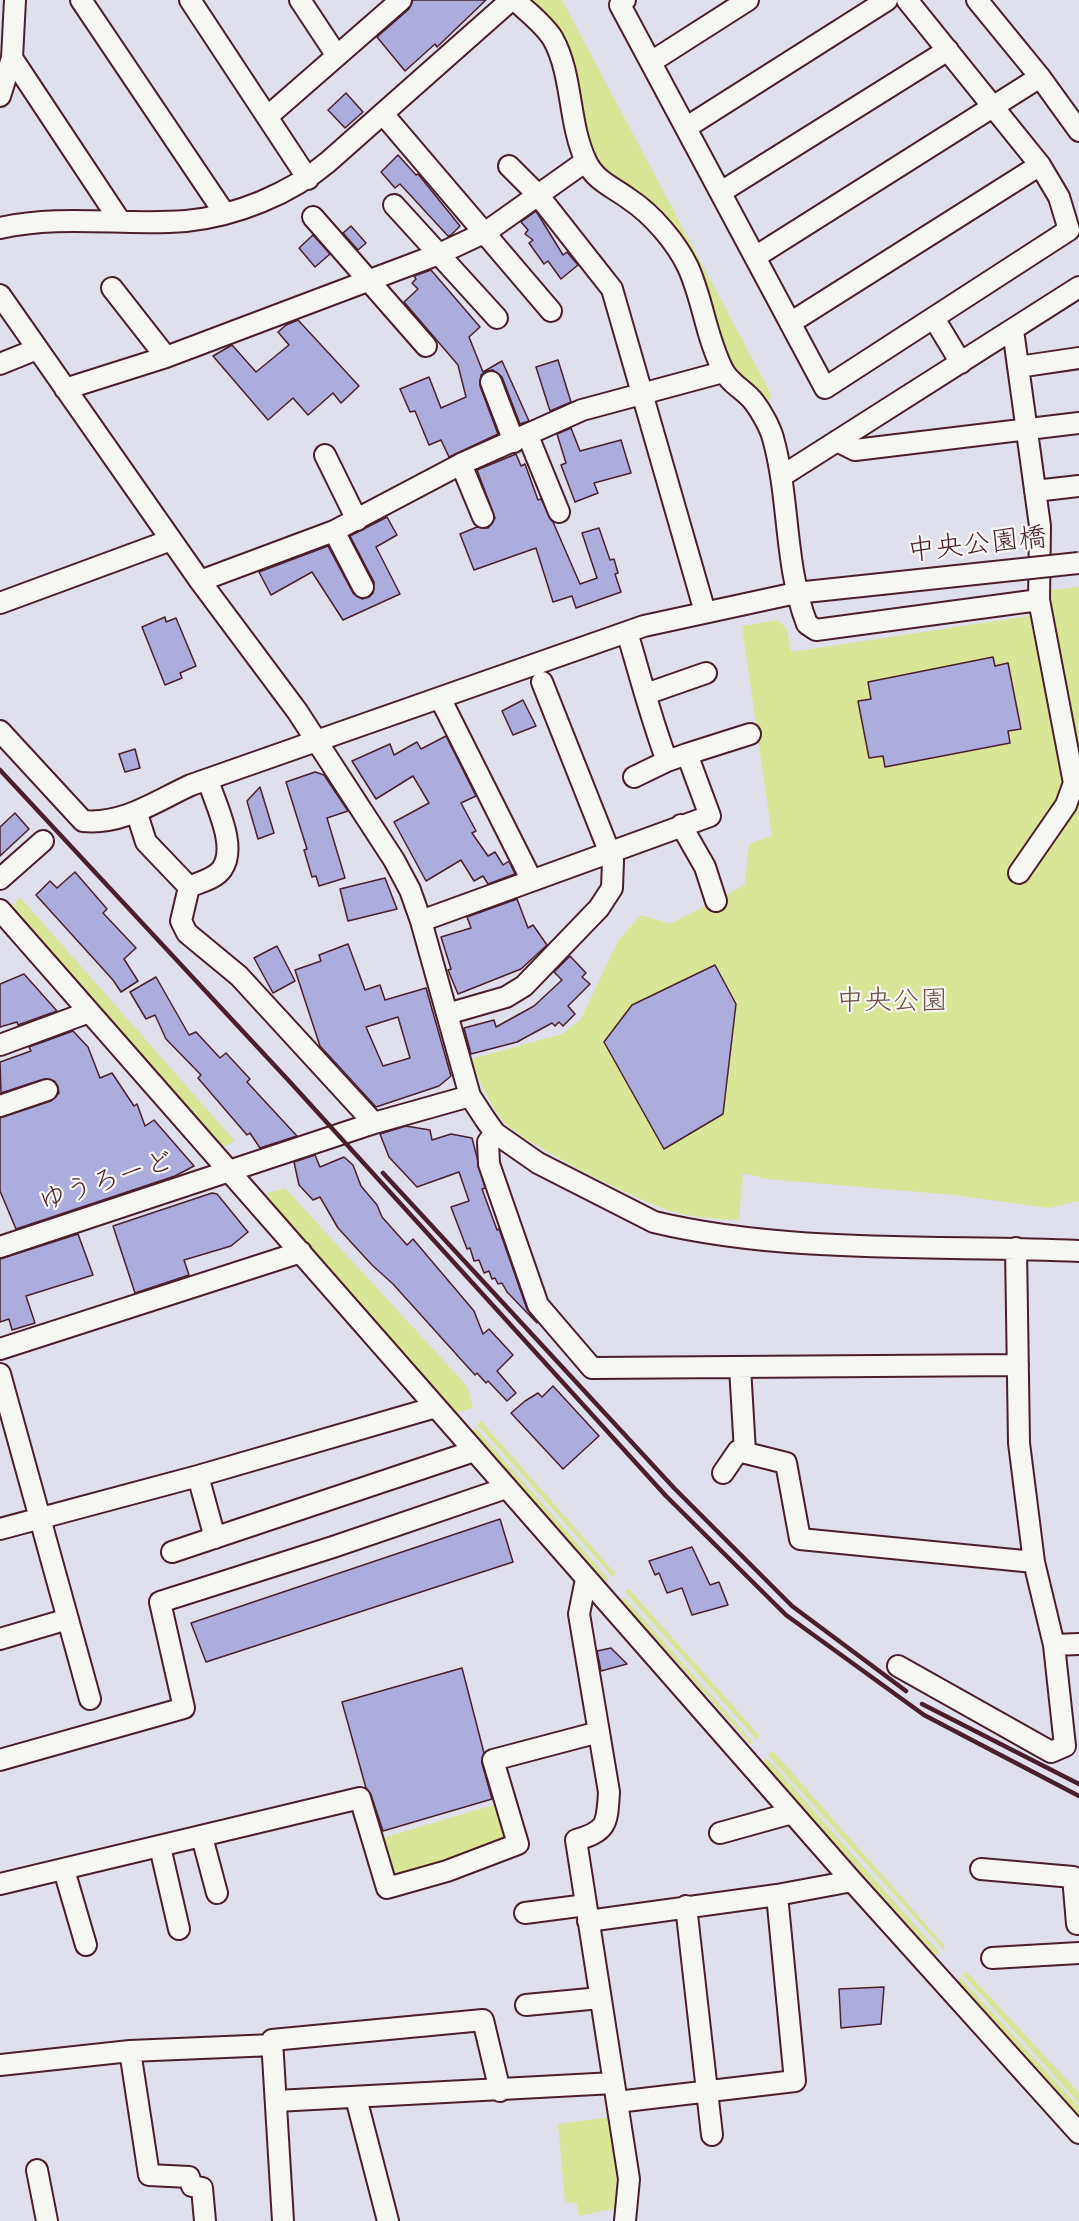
<!DOCTYPE html>
<html>
<head>
<meta charset="utf-8">
<style>
	body { margin:0 }
	canvas { display:block; background:#e0e0ec }
</style>
</head>
<body>
<canvas width="1079" height="2221"></canvas>
<script>
const ctx = document.querySelector('canvas').getContext('2d');
ctx.lineJoin = 'round';
function fillPath(path, color) {
  ctx.fillStyle = color;
  ctx.fill(path, 'evenodd');
}
function stroke(path, color, width, dash) {
  ctx.strokeStyle = color;
  ctx.lineWidth = width;
  ctx.lineCap = dash ? 'butt' : 'round';
  ctx.setLineDash(dash || []);
  ctx.stroke(path);
}
function label(font, color, halo, rows, align = 'center') {
  ctx.font = font + ' Caveat,"Klee One",sans-serif';
  ctx.lineWidth = 4.5;
  ctx.setLineDash([]);
  ctx.textBaseline = 'middle';
  ctx.strokeStyle = halo;
  ctx.fillStyle = color;
  for (const [text, x, y, turn = 0] of rows) {
    ctx.save();
    ctx.translate(x, y);
    ctx.rotate((+turn || 0) * Math.PI / 180);
    ctx.textAlign = isNaN(turn) ? turn : align;
    if (halo) ctx.strokeText(text, 0, 0);
    ctx.fillText(text, 0, 0);
    ctx.restore();
  }
}
const green = new Path2D(`
	M532,0H562L772,396L764,407L728,364L692,263L597,167L578,100L531,4Z
	M1079,587V1201L1049,1208L954,1195L767,1179L743,1173L739,1220C716,1220 692,1217 671,1211C642,1203 518,1141 502,1120C494,1110 473,1071 471,1059L562,1034L581,1019L618,941L641,915L670,924L745,885L749,844L772,836L742,626L777,620L787,629L791,652L1029,616L1037,620L1042,591Z
	M20,897L235,1141L220,1148L13,906Z
	M285,1188L467,1386L473,1408L455,1413L271,1202L267,1193Z
	M481,1421L615,1573L613,1577L477,1424Z
	M475,1427L609,1579L606,1582L472,1431Z
	M628,1588L759,1735L757,1740L625,1592Z
	M624,1597L753,1742L751,1745L621,1600Z
	M773,1751L945,1946L944,1950L768,1755Z
	M767,1758L939,1952V1954L935,1955L763,1763Z
	M497,1804L508,1840L392,1876L379,1839Z
	M966,1971L1079,2093V2103L963,1975Z
	M960,1977L1079,2107V2116L958,1983Z
	M611,2117L622,2207L579,2216L577,2204L565,2202L558,2124Z`);
const building = new Path2D(`
	M413,0H486L437,47L435,44L405,71L377,37L409,9Z
	M346,93L363,112L345,128L328,110Z
	M398,155L416,175L418,174L460,226L451,235L448,236L400,184L395,188L381,172Z
	M536,211L563,255L567,252L578,265L561,279L548,261L544,264L529,243L533,240L525,234L528,230L521,222Z
	M351,226L366,243L358,250L343,233Z
	M313,235L330,254L315,267L299,248Z
	M431,270L480,327L469,337L483,372L502,361L529,421L520,424L502,377L493,370L486,371L481,375L480,386L498,434L449,457L441,440L429,445L415,411L410,412L400,389L429,377L441,408L466,397L458,365L404,302L418,289L412,283L416,279L414,276Z
	M298,320L359,386L341,403L333,393L308,415L293,398L268,420L213,356L232,345L256,372L289,345L278,332L286,325Z
	M558,360L571,402L550,411L536,367Z
	M571,428L580,451L621,440L631,473L594,483L598,493L575,502L561,465L566,463L557,434Z
	M516,454L521,466L525,464L538,500L541,499L553,522L580,584L597,578L582,533L599,528L610,560L614,559L618,573L615,574L621,592L576,608L572,596L553,602L536,548L474,570L460,534L477,527L488,528L495,518L477,470Z
	M387,517L397,535L376,547L400,594L343,620L312,572L271,595L259,572L328,546L353,593L362,599L369,597L373,593L374,582L350,536Z
	M165,617L166,622L176,618L196,666L180,673L182,678L165,685L142,627Z
	M993,657L995,666L1008,663L1021,729L1008,731L1010,743L885,767L883,756L869,758L858,701L871,699L868,682Z
	M523,700L536,726L513,735L502,711Z
	M446,736L476,796L461,803L476,831L472,833L488,856L495,852L503,865L509,861L515,874L488,884L483,876L474,881L461,860L426,881L394,822L429,803L413,776L376,799L352,761L390,744L394,755L417,742L421,749Z
	M135,749L140,768L125,772L119,754Z
	M315,772L324,775L348,811L327,818L345,878L319,886L316,876L312,877L304,850L307,849L286,782Z
	M260,787L274,833L258,839L247,801Z
	M15,813L29,829L0,856V827Z
	M75,872L107,909L103,913L136,948L124,959L138,981L121,992L113,980L36,895L50,881L57,888Z
	M385,878L397,909L348,921L340,889Z
	M517,899L528,928L533,925L547,945L521,969L458,994L448,970L451,969L441,937L471,928L467,917Z
	M348,944L365,990L380,985L385,1000L426,988L451,1076L439,1086L376,1107L320,1046L295,970L321,961L319,955ZM398,1017L410,1058L383,1066L366,1027Z
	M277,946L295,981L273,993L254,958Z
	M570,956L586,973L582,977L590,984L568,1006L575,1014L563,1026L559,1022L555,1026L552,1023L517,1042L471,1054L464,1028L494,1020L496,1027L534,1006L562,980L554,972Z
	M715,965L736,1004L723,1114L664,1149L604,1042L632,1005Z
	M24,974L57,1011L18,1025L17,1022L0,1027V984Z
	M156,977L189,1035L196,1032L220,1058L226,1053L250,1079L247,1082L297,1136L260,1148L250,1133L247,1135L198,1078L201,1075L166,1039L155,1015L146,1019L130,992Z
	M73,1031L88,1047L100,1078L112,1073L134,1106L137,1104L145,1126L154,1120L194,1166L175,1176L16,1229L0,1191V1118L51,1101L59,1093L58,1087L54,1081L44,1079L1,1093L0,1062L31,1051L29,1047Z
	M406,1126L430,1130L432,1140L451,1134L472,1138L485,1188L482,1189L497,1230L499,1229L527,1309L537,1323L507,1292L502,1283L498,1284L495,1278L492,1279L489,1271L484,1273L479,1260L474,1261L470,1248L467,1249L451,1207L469,1201L459,1172L417,1187L389,1157L380,1134Z
	M315,1155L320,1167L344,1157L353,1165L361,1186L377,1205L382,1217L407,1245L413,1239L474,1311L483,1334L489,1329L513,1355L497,1371L516,1393L507,1401L488,1381L486,1383L477,1373L475,1375L393,1284L372,1265L338,1228L320,1197L313,1200L299,1185L294,1162Z
	M212,1193L217,1194L248,1232L231,1246L184,1260L189,1275L135,1293L113,1226Z
	M78,1234L93,1275L26,1296L35,1323L12,1330L9,1319L0,1322V1259Z
	M553,1386L599,1436L563,1469L511,1413L525,1401L538,1393L542,1397Z
	M500,1519L513,1562L206,1662L191,1623Z
	M692,1547L710,1585L719,1582L728,1605L692,1615L682,1588L667,1593L659,1573L655,1575L649,1561Z
	M611,1648L627,1664L601,1671L597,1651Z
	M462,1668L484,1753L482,1763L492,1799L383,1831L371,1795L366,1788L342,1702Z
	M884,1987L881,2024L841,2028L839,1989Z`);
const minor = new Path2D(`
	M81,0L225,214
	M190,0L308,179
	M300,0L337,56
	M515,0C527,12 544,24 553,39C573,75 568,123 586,161C595,181 613,187 629,199C652,214 676,242 688,267C703,300 706,337 723,370C730,384 745,390 754,402C761,411 770,427 773,438C790,499 784,565 807,624L816,630L1039,600L1040,526L1013,330
	M625,0L620,5L825,388L1069,230L1059,197L1040,165L907,0
	M977,0L1040,77L1079,131
	M12,58L120,221
	M651,62L748,0
	M0,96L12,58L15,0
	M383,114L551,311
	M267,117L401,0
	M687,127L887,0
	M509,166L538,195L612,289L705,612
	M721,192L948,50
	M394,205L497,318
	M313,217L426,346
	M0,228C62,214 124,226 186,221C236,216 290,194 328,162L511,0
	M755,257L1040,77
	M112,288L166,357
	M0,295L200,581L297,711L394,860L410,890L421,921L470,1096L485,1119L495,1133L538,1163L654,1222C787,1254 942,1245 1079,1251
	M935,320L961,363
	M790,323L1040,165
	M0,364L37,349
	M1018,367L1079,358
	M491,382L514,442
	M65,389L166,357L439,254L486,232L586,161
	M528,436L559,512
	M837,441L855,450L1079,423
	M325,455L357,520
	M461,464L483,517
	M782,476L1079,287
	M1035,491L1079,486
	M334,531L363,587
	M200,581L334,531L461,464L582,410L723,372
	M0,603L171,540
	M646,694L706,673
	M440,698L531,879
	M0,731L83,821C123,825 156,801 191,785L644,626L796,593L881,584
	M687,754L750,734
	M634,777L667,761
	M137,814L146,842L189,887
	M681,825L705,867L716,901
	M1019,873L1066,805L1074,783L1039,600
	M0,879L43,841
	M189,887L181,921L187,933L239,976L374,1123
	M189,887C200,882 215,879 222,869C238,846 215,804 208,780
	M0,910L852,1881L1079,2133
	M421,921L710,816L687,754L667,761C651,719 640,675 627,632
	M447,1014L506,997L524,986L599,908L612,888L613,861L542,682
	M0,1045L89,1012
	M0,1106L47,1090
	M495,1133L488,1142L489,1164L538,1305L592,1368L1018,1365
	M0,1247L374,1123L470,1096
	M0,1349L301,1252
	M740,1367L745,1452
	M0,1374L90,1699
	M723,1473L738,1451L786,1463L800,1539L1034,1562
	M198,1476L215,1538
	M0,1529L198,1476L436,1407
	M172,1552L474,1451
	M586,1579L579,1614L609,1792C607,1823 608,1831 576,1840L629,2179L625,2221
	M0,1639L68,1619
	M1054,1645L1079,1644
	M898,1666L1051,1752L1065,1746L1054,1645L1034,1562L1019,1443L1016,1248
	M0,1760L184,1708L160,1602L333,1547L506,1488
	M720,1833L792,1813
	M202,1837L217,1893
	M160,1847L179,1929
	M981,1869L1073,1877L1077,1924
	M64,1870L86,1945
	M0,1884L360,1798L387,1888L447,1871L518,1844L493,1760L599,1732
	M686,1906L712,2135
	M525,1913L586,1905
	M588,1921L777,1895L852,1881
	M992,1958L1079,1953
	M526,2005L600,1998
	M130,2051L149,2175L189,2177L192,2186L202,2188L205,2221
	M0,2065L130,2051L273,2045
	M356,2098L388,2221
	M276,2101L614,2083
	M617,2102L795,2081L777,1895
	M37,2170L47,2221
	M283,2221L272,2040L483,2020L500,2091`);
const rail = new Path2D(`
	M0,770L290,1082L666,1496L786,1615L924,1715L1079,1796
	M383,1173L674,1488L792,1606L906,1691
	M922,1704L1079,1784`);
const minorBridge = new Path2D(`
	M881,584L1079,563`);
const streetNames = [
	["中央公園橋",977,545,-6],
	["ゆうろーど",106,1182,-18]
];
const parkNames = [
	["中央公園",892,1002]
];
fillPath(green, '#d9e597');
fillPath(building, '#acacdd');
stroke(building, '#4a1f2b', 1.5);
stroke(minor, '#4a1f2b', 24);
stroke(minor, '#f6f6f2', 20);
stroke(rail, '#4a1f2b', 4.5);
stroke(minorBridge, '#4a1f2b', 24, []);
stroke(minorBridge, '#f6f6f2', 20);
label('28px', '#4a1f2b', '#f6f6f2', streetNames);
label('28px', '#6e5046', '#f6f6f2', parkNames);
</script>
</body>
</html>
